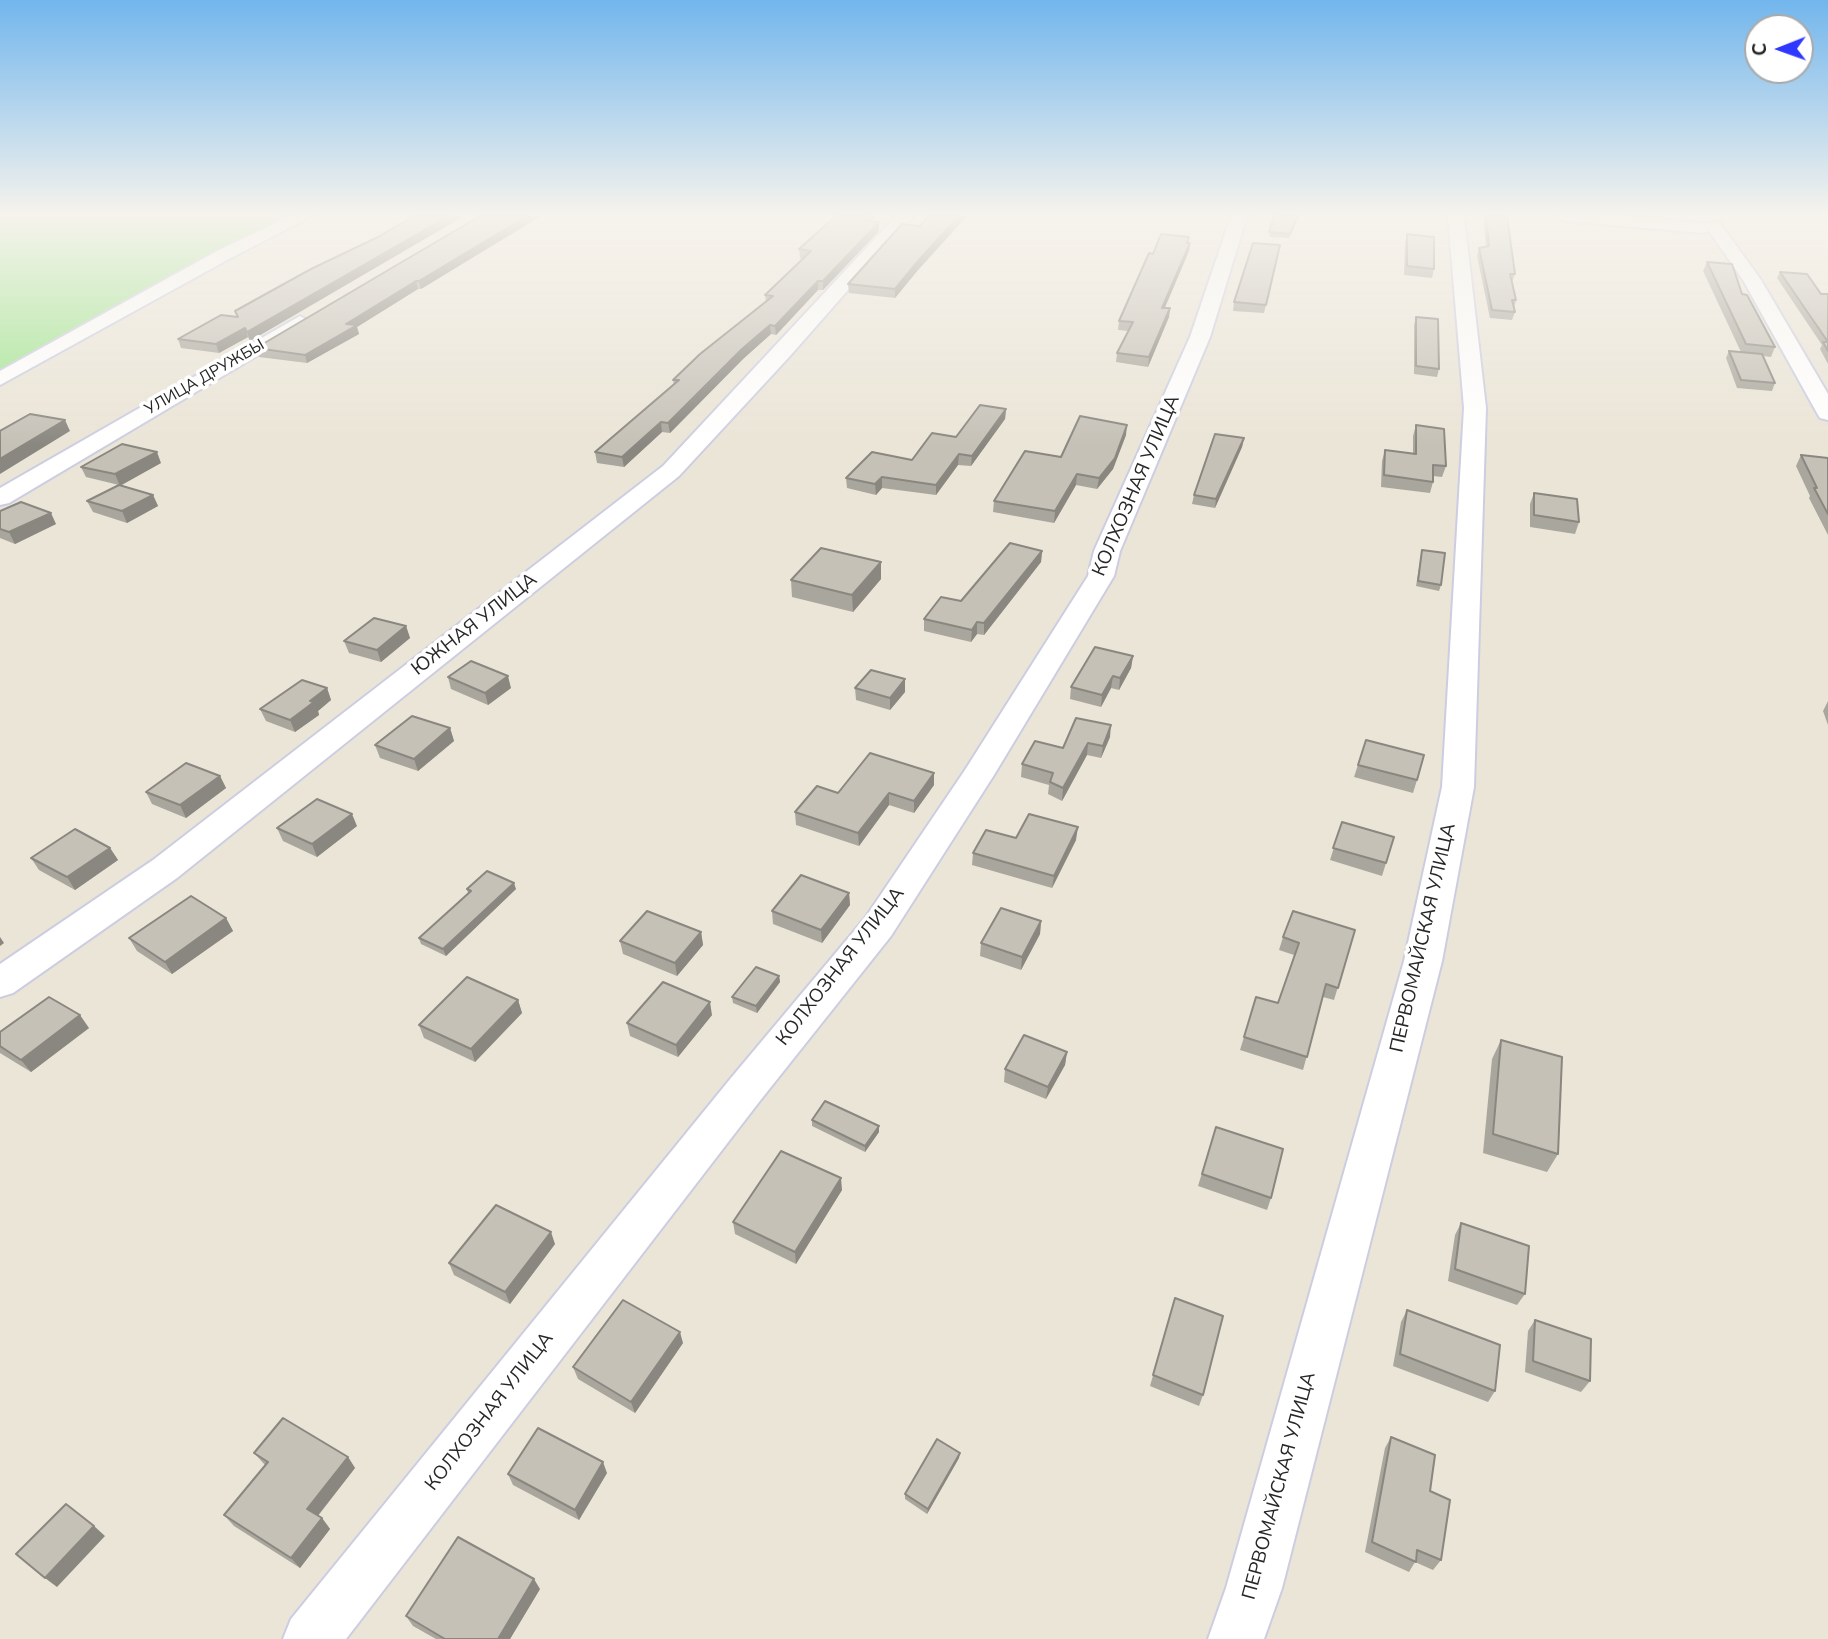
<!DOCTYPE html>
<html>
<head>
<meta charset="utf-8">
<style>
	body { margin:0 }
	#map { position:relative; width:1828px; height:1639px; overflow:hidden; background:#ebe5d7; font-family:"Nunito Sans",sans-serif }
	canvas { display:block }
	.north { position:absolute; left:1744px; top:14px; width:70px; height:70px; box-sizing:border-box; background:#fff; border:2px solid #a9a9a9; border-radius:50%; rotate:269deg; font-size:19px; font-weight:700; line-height:28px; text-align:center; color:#272727 }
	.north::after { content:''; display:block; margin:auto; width:24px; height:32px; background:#2f38ff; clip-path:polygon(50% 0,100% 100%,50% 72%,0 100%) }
</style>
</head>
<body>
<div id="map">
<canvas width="1828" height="1639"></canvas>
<div class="north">С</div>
</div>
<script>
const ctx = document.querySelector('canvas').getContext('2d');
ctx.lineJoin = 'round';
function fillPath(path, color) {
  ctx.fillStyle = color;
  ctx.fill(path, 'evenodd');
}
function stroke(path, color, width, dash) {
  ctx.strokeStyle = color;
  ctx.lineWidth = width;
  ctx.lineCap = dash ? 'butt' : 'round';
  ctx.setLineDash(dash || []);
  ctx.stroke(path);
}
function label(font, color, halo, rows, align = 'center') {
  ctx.font = font + ' "Nunito Sans",sans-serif';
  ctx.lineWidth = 7;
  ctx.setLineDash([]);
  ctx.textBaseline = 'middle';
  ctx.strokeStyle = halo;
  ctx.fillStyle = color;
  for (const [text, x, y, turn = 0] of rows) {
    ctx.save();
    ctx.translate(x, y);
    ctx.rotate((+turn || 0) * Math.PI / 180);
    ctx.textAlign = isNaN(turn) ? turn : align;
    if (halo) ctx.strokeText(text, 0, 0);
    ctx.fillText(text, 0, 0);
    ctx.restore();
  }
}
const green = new Path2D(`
	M0,216H304L0,379Z`);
const street = new Path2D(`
	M290,216H312L229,259L0,385V371L217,251Z
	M896,216H913L790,356L679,476L177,878L13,993L0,997V964L153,860L663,466Z
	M1231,216H1247L1210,337L1120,551L1114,576L994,775L891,936L759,1102L346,1639H283L291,1619L731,1078L865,918L965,770L1088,576L1094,551L1190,337Z
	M1448,216H1464L1486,408L1474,787L1442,961L1282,1588L1264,1639H1208L1226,1588L1404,961L1442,787L1464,408Z
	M1557,216H1625L1702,223L1719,222L1761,280L1828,394V420L1820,418L1817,413L1743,280L1709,231L1702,233L1565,221Z
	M300,316L310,322L307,326L9,503L0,505V488Z`);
const wall = new Path2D(`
	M414,216H464L250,341L248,337L219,353L181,348L178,339L237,317L235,311L378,237Z
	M480,216H541L421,289H418L357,327L359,334L307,363L259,357L256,348Z
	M929,216H967L918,270L895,298L849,293L848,284L920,226Z
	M1274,216H1299L1289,238L1269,237Z
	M1483,216H1507L1515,274L1512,282L1516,300L1514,308L1515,312L1512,320L1490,318L1477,256L1479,248L1486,247Z
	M872,222H879V231L823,290H818L776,335L771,334L743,359L670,433L662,432L624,467L597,463L595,452L674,385L673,380L766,302L765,295L803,259L800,258L799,249Z
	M1407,234L1434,269L1432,278L1404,275L1405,243Z
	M1189,243H1190L1189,251L1165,308H1170L1169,317L1148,367L1116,362L1117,353L1128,331L1118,330L1119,321L1153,254Z
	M1280,245L1264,313L1233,311L1234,302Z
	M1707,262L1742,294L1775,347L1771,357L1763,356L1775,383L1772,391L1737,388L1726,358L1729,351L1741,352L1703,271Z
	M1780,272L1821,294H1828V364L1820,349L1822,345L1777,278Z
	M1416,317L1439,369L1437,377L1414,374V325Z
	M1006,409L1005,419L971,466L958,465L936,495L882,488L876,495L847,488L846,478L912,460Z
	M1416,425L1446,466L1442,477L1433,476V482L1430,493L1381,487L1382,461L1385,450L1413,454V436Z
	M1126,435L1113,469L1097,489L1076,485L1054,523L993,512L994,501L1061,457Z
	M1244,438L1242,447L1215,508L1192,504L1194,495Z
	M1801,455L1828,458V535L1809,498L1810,496L1796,466Z
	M161,463L120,485L153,495L158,506L127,523L93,512L87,501L119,485L86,477L81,467Z
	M1534,493L1579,522L1575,534L1530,527V504Z
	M0,511L56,524L15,544L0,538Z
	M1422,550L1441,585L1439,591L1416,586Z
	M1042,551L1041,562L984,635L977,634L971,642L924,631V619L961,601Z
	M881,562V579L853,612L792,597L791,580Z
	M406,626L410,638L381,662L349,653L344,641Z
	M1133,656L1131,668L1119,690L1111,688L1101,707L1070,699L1071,687Z
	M448,677L511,688L488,705L451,689Z
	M327,688L331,700L318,711L319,715L295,732L266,721L260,709Z
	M855,688L905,692L890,710L856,700Z
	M1828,701V725L1823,711Z
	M450,728L454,741L418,771L380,758L375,745Z
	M1110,737L1101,758L1087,755L1062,801L1048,794L1049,785L1021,777L1022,764L1063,748Z
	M1366,740L1417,780L1413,793L1354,777Z
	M220,776L226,788L186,818L152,804L146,792Z
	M934,785L914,813L889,805L859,846L796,825L795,812L838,793Z
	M1342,822L1386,863L1382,876L1330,860Z
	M357,826L317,857L283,841L277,828Z
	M1016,838L1076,840L1052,888L972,865L973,853Z
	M110,848L118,860L75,890L39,870L31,858Z
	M467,889H516L446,956L421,944L419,938L468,893Z
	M849,893L850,905L822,943L773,924L772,911Z
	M226,918L233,931L172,974L137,951L129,938Z
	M1041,921L1040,934L1021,970L980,956L981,943Z
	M1355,930L1334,1000L1323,997L1303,1070L1240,1050L1244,1037L1278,1003L1294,955L1279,950L1283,937Z
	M701,932L703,945L677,976L623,954L620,941Z
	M779,976L780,982L757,1013L733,1003L732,997Z
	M518,1000L522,1013L475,1062L424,1038L419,1025Z
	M712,1015L678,1057L630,1036L627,1023Z
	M89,1028L31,1072L0,1053V1032Z
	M1501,1040L1558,1154L1547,1172L1483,1153L1492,1059Z
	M1067,1052L1065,1065L1046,1099L1004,1082L1005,1069Z
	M812,1120L879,1126V1132L865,1152L812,1126Z
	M1216,1127L1271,1198L1267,1210L1198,1186Z
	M842,1190L796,1264L735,1234L733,1222Z
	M1461,1223L1525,1294L1517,1305L1448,1281L1455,1235Z
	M555,1244L510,1304L454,1275L449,1263Z
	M1175,1298L1203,1395L1199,1406L1150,1386Z
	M1407,1310L1495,1391L1488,1402L1393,1366L1401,1322Z
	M1535,1320L1590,1381L1581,1392L1525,1372L1528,1331Z
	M683,1343L635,1413L578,1379L573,1367Z
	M1391,1437L1430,1491L1441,1560L1433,1570L1415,1562L1409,1572L1365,1552L1385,1448Z
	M254,1453L348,1457L355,1468L318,1516L322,1518L330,1529L300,1568L234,1526L224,1515L265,1465Z
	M959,1458L927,1514L905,1499V1494Z
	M607,1473L579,1520L513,1485L508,1474Z
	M540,1589L510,1639H436L413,1626L406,1616Z`);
const shadedWall = new Path2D(`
	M449,216H464L250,341L247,332Z
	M527,216H541L421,289L419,281Z
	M868,216H877L864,229V221Z
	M959,216H967L918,270L895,298V289L918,261Z
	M879,222V231L823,290V281Z
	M1190,243L1189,251L1161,316L1162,308Z
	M416,281L418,289L357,327L359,334L307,363L305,355L346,324Z
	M818,281V290L776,335L775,326Z
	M1170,308L1169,317L1148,367L1149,357Z
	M770,325L771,334L743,359L670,433L668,423L742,349Z
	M245,328L248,337L219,353L216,344Z
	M1006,409L1005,419L971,466L972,456Z
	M65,420L70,431L0,474V459Z
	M661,422L662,432L624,467L622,457Z
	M1127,425L1126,435L1113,469L1097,489L1099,478Z
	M1244,438L1242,447L1215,508L1216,499Z
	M157,452L161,463L120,486L115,474Z
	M959,454L958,465L936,495V485Z
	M1077,474L1076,485L1054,523L1055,511Z
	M882,477V488L876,495L875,484Z
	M153,495L158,506L127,523L122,511Z
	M51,513L56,524L15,544L9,532Z
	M1042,551L1041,562L984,635V623Z
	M881,562V579L853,612L852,595Z
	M977,622V634L971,642L972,630Z
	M406,626L410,638L381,662L377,650Z
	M1133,656L1131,668L1119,690L1120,678Z
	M508,676L511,688L488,705L485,693Z
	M1113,676L1111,688L1101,707L1102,695Z
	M905,679V692L890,710V698Z
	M327,688L331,700L318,711L319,715L295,732L290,720L310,701Z
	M1111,725L1110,737L1101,758L1103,746Z
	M450,728L454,741L418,771L414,759Z
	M1088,743L1087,755L1062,801L1063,788Z
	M934,773V785L914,813V801Z
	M220,776L226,788L186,818L180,805Z
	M889,793V805L859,846L858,833Z
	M352,814L357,826L317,857L312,844Z
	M1078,827L1076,840L1052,888L1054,876Z
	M110,848L118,860L75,890L67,877Z
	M514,883L516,889L446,956L443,949Z
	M849,893L850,905L822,943L821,930Z
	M226,918L233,931L172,974L165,962Z
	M1041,921L1040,934L1021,970L1022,957Z
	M701,932L703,945L677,976L675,963Z
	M0,937L4,943L0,946Z
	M779,976L780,982L757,1013L756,1006Z
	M518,1000L522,1013L475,1062L471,1049Z
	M710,1002L712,1015L678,1057L676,1045Z
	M80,1015L89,1028L31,1072L21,1060Z
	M1067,1052L1065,1065L1046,1099L1048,1087Z
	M879,1126V1132L865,1152V1146Z
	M841,1178L842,1190L796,1264L795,1252Z
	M551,1232L555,1244L510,1304L505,1292Z
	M680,1332L683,1343L635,1413L631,1402Z
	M960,1453L959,1458L927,1514L928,1509Z
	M348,1457L355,1468L315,1519L307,1509Z
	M603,1462L607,1473L579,1520L575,1510Z
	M322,1518L330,1529L300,1568L291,1558Z
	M94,1526L105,1536L57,1587L45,1578Z
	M534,1579L540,1589L510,1639H498Z`);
const building = new Path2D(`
	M414,216H449L247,332L245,328L216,344L178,339L221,315L238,317L235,311L311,269L378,237Z
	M480,216H527L419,281H416L346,324L357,325L305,355L256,348Z
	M836,216H868L864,221L879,222L823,281H818L775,326L770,325L742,349L668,423L661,422L622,457L595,452L679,380H673L700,354L773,296L765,295L811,251L799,249Z
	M929,216H959L918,261L895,289L848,284L902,224L920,226Z
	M1274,216H1298L1290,234L1269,232Z
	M1486,216H1507L1515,274H1510L1516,300H1512L1515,312L1492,310L1479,248L1489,246Z
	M1161,234L1189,237L1187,243H1190L1162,308H1170L1149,357L1117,353L1133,322L1119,321L1149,253L1153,254Z
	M1407,234L1434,237V269L1407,266Z
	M1253,243L1280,245L1266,305L1234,302Z
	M1707,262L1732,264L1742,294L1747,295L1775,347L1746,344Z
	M1780,272L1807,274L1821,294H1828V351L1823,342H1828Z
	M1416,317L1438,319L1439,369L1416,366Z
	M1729,351L1762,354L1775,383L1741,380Z
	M980,405L1006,409L972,456L959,454L936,485L882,477L875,484L846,478L872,452L912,460L932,433L956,437Z
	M30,414L65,420L0,459V431Z
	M1080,416L1127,425L1115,458L1099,478L1077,474L1055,511L994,501L1025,451L1061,457Z
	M1416,425L1444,429L1446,466L1433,465V482L1384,475L1385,450L1416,454Z
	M1215,434L1244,438L1216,499L1194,495Z
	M122,444L157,452L115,474L81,467Z
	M1801,455L1828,458V514L1814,488H1817Z
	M119,485L153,495L122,511L87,501Z
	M1534,493L1577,499L1579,522L1534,515Z
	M21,502L51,513L9,532L0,529V511Z
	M1010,543L1042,551L984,623L977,622L972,630L924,619L941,597L961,601Z
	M821,548L881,562L852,595L791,580Z
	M1422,550L1445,553L1441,585L1418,581Z
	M374,618L406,626L377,650L344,641Z
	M1095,647L1133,656L1120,678L1113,676L1102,695L1071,687Z
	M471,661L508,676L485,693L448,677Z
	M871,670L905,679L890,698L855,688Z
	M302,680L327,688L310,701L314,702L290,720L260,709Z
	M412,716L450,728L414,759L375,745Z
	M1076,718L1111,725L1103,746L1088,743L1063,788L1050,782L1053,773L1022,764L1035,741L1063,748Z
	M1366,740L1424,755L1417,780L1358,765Z
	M870,753L934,773L914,801L889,793L858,833L795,812L817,786L838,793Z
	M186,763L220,776L180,805L146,792Z
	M317,799L352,814L312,844L277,828Z
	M1029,814L1078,827L1054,876L973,853L986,830L1016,838Z
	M1342,822L1394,837L1386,863L1333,848Z
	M75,829L110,848L67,877L31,858Z
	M487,871L514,883L443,949L419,938L471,891L467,889Z
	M801,875L849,893L821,930L772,911Z
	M191,896L226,918L165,962L129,938Z
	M1001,908L1041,921L1022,957L981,943Z
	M647,911L701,932L675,963L620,941Z
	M1293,911L1355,930L1338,988L1326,984L1307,1057L1244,1037L1256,997L1278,1003L1299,943L1283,937Z
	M756,967L779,976L756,1006L732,997Z
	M467,977L518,1000L471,1049L419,1025Z
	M663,982L710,1002L676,1045L627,1023Z
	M49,997L80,1015L21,1060L0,1046V1032Z
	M1024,1035L1067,1052L1048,1087L1005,1069Z
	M1501,1040L1562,1057L1558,1154L1493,1134Z
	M825,1101L879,1126L865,1146L812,1120Z
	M1216,1127L1283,1149L1271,1198L1202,1174Z
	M781,1151L841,1178L795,1252L733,1222Z
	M496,1205L551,1232L505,1292L449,1263Z
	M1461,1223L1529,1246L1525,1294L1455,1269Z
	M1175,1298L1223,1316L1203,1395L1153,1375Z
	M623,1300L680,1332L631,1402L573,1367Z
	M1407,1310L1500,1345L1495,1391L1400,1354Z
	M1535,1320L1591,1339L1590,1381L1533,1361Z
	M283,1418L348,1457L307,1509L322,1518L291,1558L224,1515L268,1462L254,1453Z
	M538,1428L603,1462L575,1510L508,1474Z
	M1391,1437L1435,1455L1430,1491L1450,1500L1441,1560L1417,1550L1416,1562L1372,1542Z
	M937,1439L960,1453L928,1509L905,1494Z
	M66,1504L94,1526L45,1578L16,1554Z
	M458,1537L534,1579L498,1639H445L406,1616Z`);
const farStreetnames = [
	["УЛИЦА ДРУЖБЫ",205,378,-30]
];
const streetNames = [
	["КОЛХОЗНАЯ УЛИЦА",1137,486,-67],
	["ЮЖНАЯ УЛИЦА",475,625,-38],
	["ПЕРВОМАЙСКАЯ УЛИЦА",1424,938,-77],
	["КОЛХОЗНАЯ УЛИЦА",841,967,-52],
	["КОЛХОЗНАЯ УЛИЦА",490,1412,-52],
	["ПЕРВОМАЙСКАЯ УЛИЦА",1280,1486,-75]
];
fillPath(green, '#a0e58f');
stroke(street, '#cccde1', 4);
fillPath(street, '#fff');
fillPath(wall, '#a9a69d');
fillPath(shadedWall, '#8a8780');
fillPath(building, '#c5c1b7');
stroke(building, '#8a8780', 2);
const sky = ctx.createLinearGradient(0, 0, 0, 446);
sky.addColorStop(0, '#72b6ed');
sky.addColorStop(0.48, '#f6f3ed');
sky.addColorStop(1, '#f6f3ed00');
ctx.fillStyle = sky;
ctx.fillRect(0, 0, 1828, 446);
label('16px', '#272727', '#fff', farStreetnames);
label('19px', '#272727', '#fff', streetNames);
</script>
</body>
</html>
